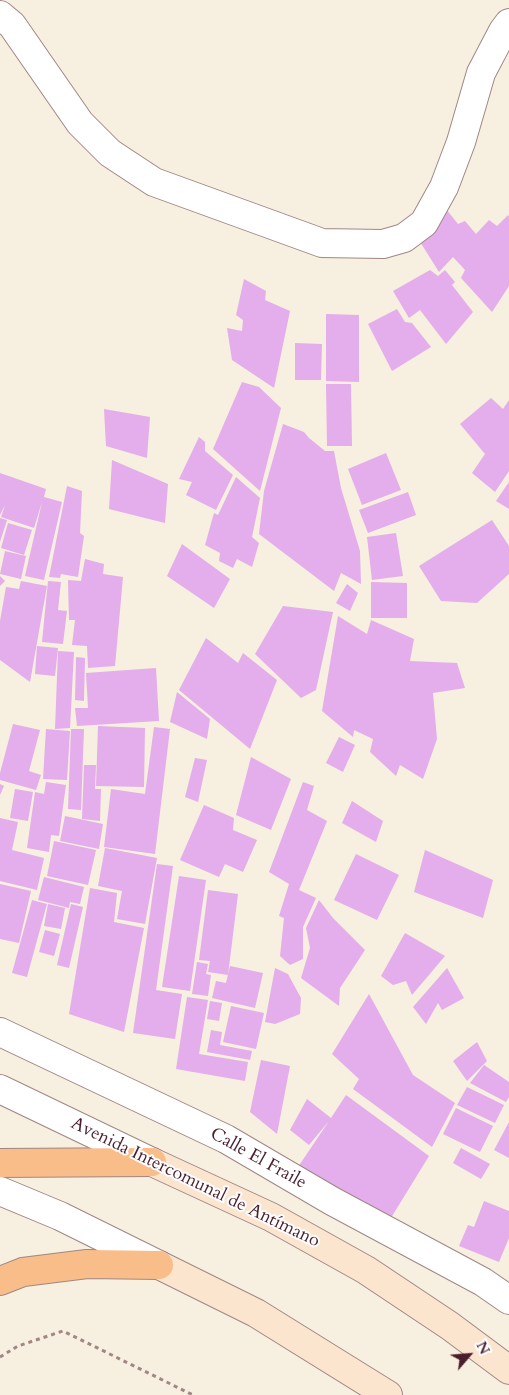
<!DOCTYPE html>
<html>
<head>
<meta charset="utf-8">
<style>
	body { margin:0 }
	#map { position:relative; width:509px; height:1395px; overflow:hidden; background:#f7efdf; font-family:Cardo,serif }
	canvas { display:block }
	.north { position:absolute; left:444px; top:1330px; width:50px; height:50px; -webkit-text-stroke:4px #fff; paint-order:stroke; rotate:63deg; font-size:14px; font-weight:700; line-height:20px; text-align:center; color:#4a1f2b }
	.north::after { content:''; display:block; margin:auto; width:18px; height:22px; background:#4a1f2b; clip-path:polygon(50% 0,100% 100%,50% 72%,0 100%) }
</style>
</head>
<body>
<div id="map">
<canvas width="509" height="1395"></canvas>
<div class="north">N</div>
</div>
<script>
const ctx = document.querySelector('canvas').getContext('2d');
ctx.lineJoin = 'round';
function fillPath(path, color) {
  ctx.fillStyle = color;
  ctx.fill(path, 'evenodd');
}
function stroke(path, color, width, dash) {
  ctx.strokeStyle = color;
  ctx.lineWidth = width;
  ctx.lineCap = dash ? 'butt' : 'round';
  ctx.setLineDash(dash || []);
  ctx.stroke(path);
}
function label(font, color, halo, rows, align = 'center') {
  ctx.font = font + ' Cardo,serif';
  ctx.lineWidth = 4;
  ctx.setLineDash([]);
  ctx.textBaseline = 'middle';
  ctx.strokeStyle = halo;
  ctx.fillStyle = color;
  for (const [text, x, y, turn = 0] of rows) {
    ctx.save();
    ctx.translate(x, y);
    ctx.rotate((+turn || 0) * Math.PI / 180);
    ctx.textAlign = isNaN(turn) ? turn : align;
    if (halo) ctx.strokeText(text, 0, 0);
    ctx.fillText(text, 0, 0);
    ctx.restore();
  }
}
const building = new Path2D(`
	M446,209L458,224L465,221L476,234L489,220L497,226L508,215L509,217V286L492,312L461,278L465,270L453,257L439,272L417,237Z
	M430,270L438,276L445,270L455,282L452,285L473,312L446,344L420,310L409,318L393,291Z
	M244,279L266,291L265,300L290,311L274,388L232,360L227,328L242,331L243,320L236,315Z
	M397,309L405,322L412,323L431,347L392,371L368,324Z
	M326,314L359,315V382L326,381Z
	M295,343L322,344L321,380H295Z
	M242,382L259,387L281,408L260,491L213,449Z
	M326,384H351L352,446H327Z
	M491,398L503,409L509,400V471L495,492L472,473L485,454L460,424Z
	M104,409L150,417L147,458L106,446Z
	M283,424L304,432L309,438L325,451H334L341,488L360,551L361,584L341,573L334,591L259,534L264,491Z
	M199,437L205,442V451L233,475L216,510L186,495L192,482L179,479Z
	M386,453L401,490L362,505L348,469Z
	M112,460L168,484L165,523L109,509Z
	M0,473L46,489L44,497L62,502L44,580L25,576L42,502L34,528L1,517L5,505L0,515Z
	M236,477L260,498L252,537L259,543L252,567L237,559L233,568L219,561L220,553L205,545L214,513L218,515Z
	M509,482V509L496,501Z
	M67,486L82,491L80,533L84,536L78,577L61,574L60,578L49,577Z
	M408,492L416,515L368,533L359,510Z
	M0,518L7,520L0,542Z
	M492,520L509,546V574L477,603L441,601L419,566Z
	M8,523L32,530L24,555L1,548Z
	M396,533L403,576L372,580L367,537Z
	M182,544L230,579L214,608L167,576Z
	M5,551L26,556L21,579L0,574Z
	M85,559L104,564L103,574L123,577L115,666L88,668L87,646L72,645L75,620H69L68,580L81,581Z
	M0,576L5,581L0,586Z
	M21,581L47,586L30,682L0,660V621L6,587L19,589Z
	M48,581L61,582L58,610L67,611L63,644L42,642Z
	M371,582L407,583V618H371Z
	M347,584L358,593L350,611L336,603Z
	M283,606L333,612L316,690L301,698L255,654Z
	M338,616L367,634L371,620L414,639L410,661L457,663L465,688L433,693L437,739L423,779L400,765L396,776L370,752L373,739L354,730L353,737L322,711Z
	M206,638L238,663L243,653L277,680L250,749L179,690Z
	M37,646L58,648L55,676L35,674Z
	M58,651L74,652L70,728L55,729Z
	M76,657L85,658L84,701L75,700Z
	M156,668L159,721L77,726L75,708H88L86,673Z
	M177,692L210,719L207,739L170,722Z
	M13,724L40,730L29,771L41,775L36,790L0,780V773Z
	M98,726L145,728L144,787L96,786Z
	M154,727L170,729L155,854L104,847L111,789L145,794Z
	M46,729L70,731L67,780L43,779Z
	M71,729H84L81,810L68,809Z
	M339,737L355,745L343,772L326,763Z
	M251,757L291,779L271,830L236,815Z
	M195,758L207,760L198,802L185,797Z
	M84,765H96L95,789H101L100,821L82,819Z
	M46,782L66,785L59,836L51,835L49,852L27,848L35,792L44,794Z
	M303,782L314,786L307,810L327,821L299,890L316,898L303,927V959L290,965L280,956L284,918L279,916L289,884L269,872Z
	M0,784L4,786L0,795Z
	M15,789L33,792L28,821L10,818Z
	M352,801L383,821L376,842L342,823Z
	M204,805L234,818L233,830L257,840L243,872L225,864L219,877L180,860Z
	M65,816L103,824L99,849L60,841Z
	M0,818L18,822L12,850L44,858L37,890L0,881Z
	M54,841L96,850L88,885L47,876Z
	M105,848L157,858L145,924L117,919L122,891L98,886Z
	M425,850L493,880L483,918L414,892Z
	M356,854L399,875L377,920L334,900Z
	M157,864L173,866L156,990L182,994L175,1039L133,1033Z
	M179,876L206,880L190,991L162,987Z
	M44,877L84,887L80,904L70,902L69,908L38,900Z
	M0,884L31,891L19,943L0,939Z
	M90,888L117,893L114,922L144,928L124,1032L69,1014Z
	M208,890L238,894L228,975L208,972L210,961L199,960Z
	M32,900L47,904L27,977L12,973Z
	M319,900L333,918L365,950L340,988L339,1006L301,978L310,948L306,928Z
	M48,904L65,908L61,929L44,926Z
	M71,904L83,907L69,968L57,965Z
	M45,930L60,934L54,956L39,952Z
	M405,933L445,956L412,995L406,981L393,985L381,976Z
	M197,962L208,964L206,974L211,975L208,996L192,994Z
	M230,966L263,973L255,1008L212,998L216,981L226,983Z
	M275,968L288,974L301,998L300,1014L275,1024L265,1022Z
	M447,968L464,998L442,1010L438,1003L426,1024L413,1007Z
	M369,994L413,1075L455,1103L432,1147L353,1089L359,1079L332,1054Z
	M187,997L208,1000L199,1054L248,1062L245,1081L176,1069Z
	M210,1001L222,1003L219,1021L207,1019Z
	M231,1006L264,1013L256,1049L223,1042Z
	M211,1030L222,1032L220,1045L252,1051L250,1060L207,1052Z
	M477,1042L487,1061L467,1081L453,1061Z
	M261,1060L290,1066L277,1134L250,1112Z
	M484,1065L509,1082V1097L506,1102L470,1083Z
	M467,1087L504,1105L495,1123L457,1105Z
	M346,1095L429,1156L386,1226L298,1167L329,1121L309,1145L290,1130L307,1099L331,1118Z
	M456,1108L493,1126L480,1152L443,1134Z
	M509,1122V1158L494,1150Z
	M461,1148L490,1164L481,1179L453,1163Z
	M484,1201L509,1211V1238L499,1262L459,1246L468,1225L474,1227Z`);
const path = new Path2D(`
	M0,1357L18,1346L63,1331L193,1395`);
const minor = new Path2D(`
	M0,15L12,25L80,123L110,153L154,182L322,243L383,244L404,238L424,223L444,187L461,142L481,73L503,31L509,23
	M0,1032L226,1139L332,1201L483,1282L509,1300`);
const tertiary = new Path2D(`
	M0,1089L152,1162
	M0,1191L60,1216L159,1265`);
const secondary = new Path2D(`
	M152,1162L271,1217L366,1270L450,1326L509,1370
	M159,1265L256,1313L388,1395`);
const motorway = new Path2D(`
	M0,1163L152,1162
	M0,1281L23,1272L87,1264L159,1265`);
const streetNames = [
	["Calle El Fraile",258,1159,29],
	["Avenida Intercomunal de Antímano",195,1183,26]
];
fillPath(building, '#e4adeb');
stroke(minor, '#a08785', 30);
stroke(tertiary, '#a08785', 30);
stroke(secondary, '#a08785', 30);
stroke(motorway, '#a08785', 30);
stroke(path, '#a08785', 3, [4, 4]);
stroke(minor, '#fff', 28);
stroke(tertiary, '#fff', 28);
stroke(secondary, '#fce5cf', 28);
stroke(motorway, '#f8bd88', 28);
label('18px', '#4a1f2b', '#fff', streetNames);
</script>
</body>
</html>
